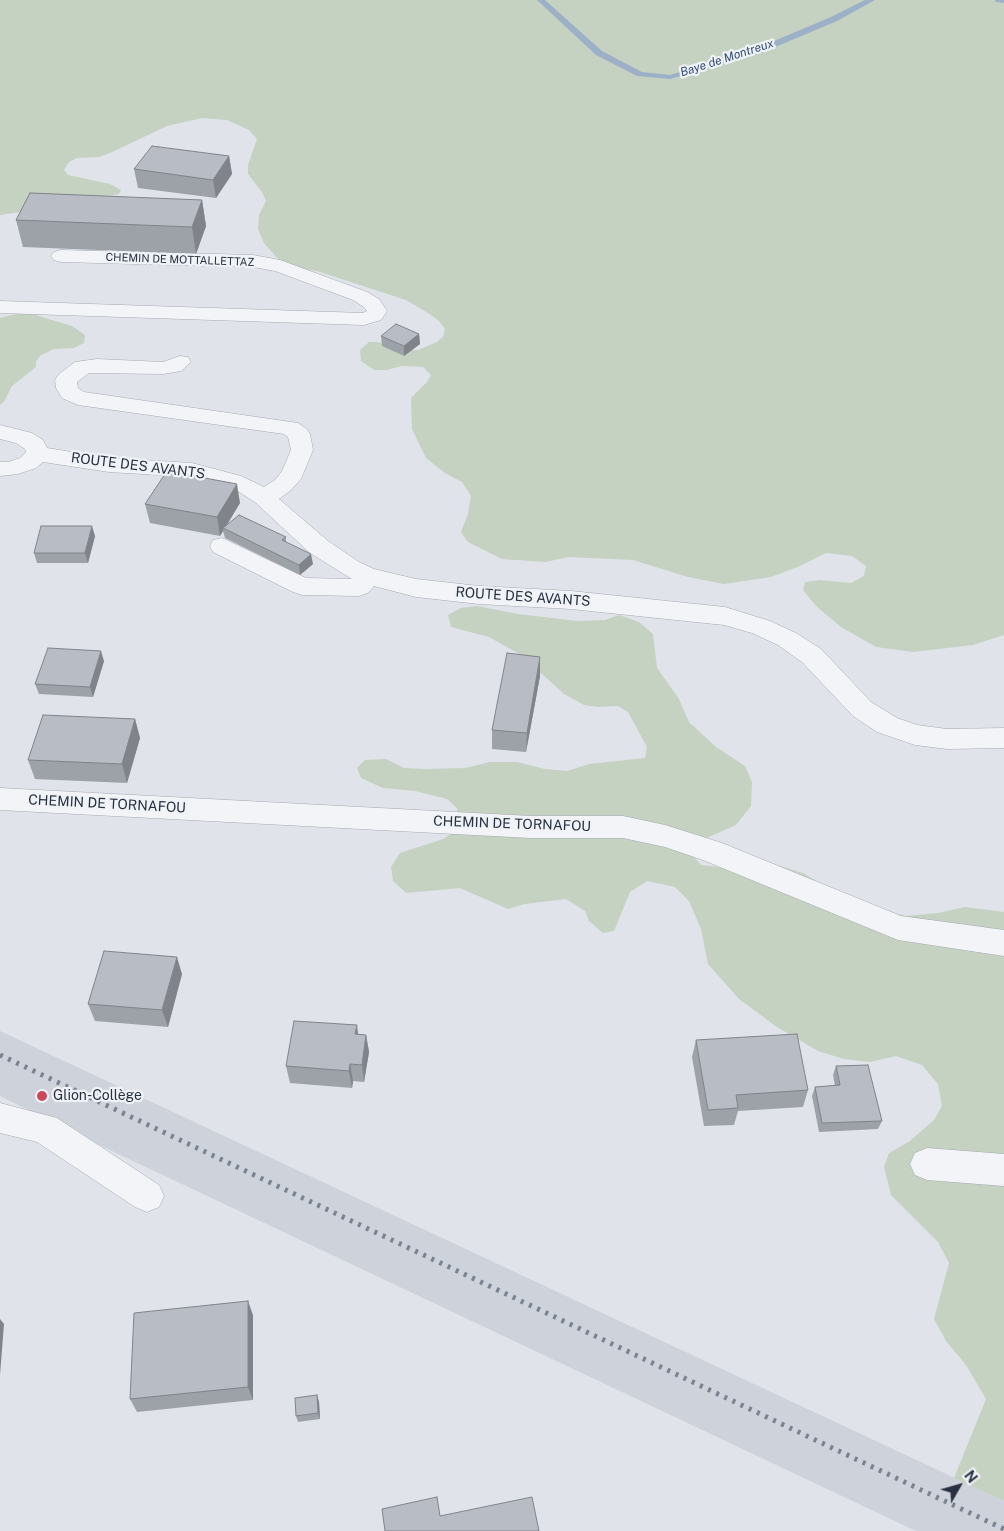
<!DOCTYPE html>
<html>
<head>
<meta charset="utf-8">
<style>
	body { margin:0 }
	#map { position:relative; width:1004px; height:1531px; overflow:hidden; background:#e0e3e9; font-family:"Public Sans",sans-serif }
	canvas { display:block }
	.north { position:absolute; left:934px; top:1461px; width:50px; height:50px; -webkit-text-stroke:4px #eff2f6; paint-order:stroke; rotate:52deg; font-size:14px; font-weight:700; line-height:20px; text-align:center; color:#293140 }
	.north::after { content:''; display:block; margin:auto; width:18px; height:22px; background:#293140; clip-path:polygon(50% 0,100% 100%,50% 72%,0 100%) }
</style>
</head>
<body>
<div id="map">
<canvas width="1004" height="1531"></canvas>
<div class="north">N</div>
</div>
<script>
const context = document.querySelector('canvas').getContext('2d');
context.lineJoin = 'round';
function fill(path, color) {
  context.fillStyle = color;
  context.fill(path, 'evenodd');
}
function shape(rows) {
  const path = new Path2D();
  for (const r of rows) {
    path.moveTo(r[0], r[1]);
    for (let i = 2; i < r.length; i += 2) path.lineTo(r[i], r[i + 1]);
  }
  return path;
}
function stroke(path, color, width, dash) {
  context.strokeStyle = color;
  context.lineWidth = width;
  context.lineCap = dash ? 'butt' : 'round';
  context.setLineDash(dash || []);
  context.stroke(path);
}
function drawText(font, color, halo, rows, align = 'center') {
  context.font = font + ' "Public Sans",sans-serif';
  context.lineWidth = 4.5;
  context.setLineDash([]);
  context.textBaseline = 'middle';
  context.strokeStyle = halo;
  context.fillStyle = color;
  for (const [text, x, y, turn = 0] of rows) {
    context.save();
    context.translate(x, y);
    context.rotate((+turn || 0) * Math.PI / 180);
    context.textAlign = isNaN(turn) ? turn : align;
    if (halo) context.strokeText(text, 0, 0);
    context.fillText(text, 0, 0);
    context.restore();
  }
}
fill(shape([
	[0,1031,1004,1501,1004,1531,916,1531,93,1142,0,1096]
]), '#ced2da');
fill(shape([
	[0,0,1004,0,1004,635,973,645,913,652,876,647,841,627,816,606,803,590,805,582,820,580,851,583,864,576,866,566,852,556,826,553,800,566,771,577,724,584,688,577,633,560,569,557,545,562,502,559,468,542,461,532,468,514,471,496,462,482,445,473,426,458,412,429,411,398,427,382,431,375,423,367,401,366,387,370,374,370,361,361,360,350,369,342,378,342,402,350,418,350,437,342,443,337,445,329,439,321,428,313,406,300,317,271,295,268,279,260,264,243,258,229,259,215,266,201,262,192,248,174,248,165,257,139,249,130,227,120,202,118,167,126,110,153,99,157,77,158,69,162,64,170,68,175,110,184,121,190,119,194,109,196,65,195,27,211,0,215],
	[16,314,32,314,72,326,85,335,84,343,74,348,54,349,41,355,36,361,36,367,12,386,5,400,0,405,0,318],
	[477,606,518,614,577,621,605,620,619,615,639,622,653,634,657,668,679,699,689,722,716,747,745,766,752,782,751,806,736,825,702,840,694,857,701,865,720,867,777,865,803,873,835,892,879,909,906,916,938,913,965,907,1004,912,1004,1501,954,1478,986,1399,966,1365,946,1341,934,1319,949,1263,938,1242,891,1195,884,1167,889,1153,910,1141,934,1120,942,1106,938,1084,922,1065,896,1056,870,1062,844,1059,818,1051,777,1027,739,999,708,964,701,929,689,901,675,887,647,881,630,892,614,931,603,933,589,921,585,911,566,899,525,904,508,909,460,888,406,893,393,881,391,867,400,853,443,839,457,830,457,808,447,799,415,791,383,788,361,778,357,768,365,760,386,759,404,768,425,769,465,768,490,762,517,762,545,769,567,771,589,764,645,758,647,747,628,712,618,706,598,707,584,705,564,694,521,655,489,637,451,627,448,615,461,608]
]), '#c5d2c1');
fill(shape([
	[537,0,545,0,602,51,642,72,670,75,755,49,831,17,865,0,875,0,837,21,761,53,670,79,637,76,596,55,537,0],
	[995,0,1004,0,1004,3,996,2,995,0]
]), '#9cb1c8');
const minor = shape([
	[61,250,253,255,280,260,367,292,379,299,387,311,381,320,364,325,0,313,0,301,363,313,367,311,364,307,353,300,275,271,253,267,61,262,54,260,51,256,54,252,61,250],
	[180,356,188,357,191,362,181,371,163,374,89,373,77,382,78,388,84,392,298,423,307,429,310,434,313,450,301,479,291,490,279,499,328,541,359,562,374,569,416,579,479,586,571,591,725,607,770,621,796,633,821,649,871,702,897,718,917,725,947,729,1004,728,1004,748,947,749,915,745,877,732,853,716,803,663,778,645,752,633,724,625,571,609,479,604,416,597,374,586,368,593,359,596,302,595,293,592,213,552,210,546,213,540,222,538,306,578,352,579,310,553,256,503,241,493,225,486,192,477,109,472,43,462,36,468,18,474,0,476,0,462,8,462,20,458,26,452,25,449,16,443,0,439,0,425,32,433,43,440,47,448,109,458,192,463,241,476,264,487,275,480,282,471,291,450,288,437,284,434,78,405,62,398,56,388,55,380,58,375,75,362,97,359,163,362,180,356],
	[0,788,531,816,623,816,665,825,722,843,901,916,1004,930,1004,956,898,940,703,860,665,847,623,838,531,838,0,810,0,788],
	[0,1103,57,1118,159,1185,164,1196,159,1207,147,1212,135,1207,37,1142,0,1133,0,1103],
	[927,1148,1004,1154,1004,1186,927,1180,915,1175,910,1164,915,1153,927,1148]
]);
stroke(minor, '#a5aab3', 1);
fill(minor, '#f3f4f7');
stroke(shape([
	[0,1055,1004,1529]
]), '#7a8392', 5, [3, 6]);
fill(shape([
	[229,156,232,174,216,198,138,188,134,169],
	[202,200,206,226,196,254,23,247,16,220],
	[419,334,420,344,404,356,382,346,381,336],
	[240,503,227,525,286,537,286,542,313,564,300,575,225,538,223,531,220,536,150,523,145,504],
	[95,536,88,563,37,563,34,553],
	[540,657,540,676,526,752,492,749,492,730],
	[104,661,93,697,39,694,35,684],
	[135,719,140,738,127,783,35,779,28,760],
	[182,974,168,1027,95,1021,88,1004],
	[358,1035,366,1035,369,1052,364,1082,353,1081,352,1088,290,1083,286,1066],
	[696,1040,808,1090,803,1107,738,1111,734,1125,704,1126,692,1057],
	[836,1066,882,1121,878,1129,819,1132,812,1096,815,1087,835,1086,833,1075],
	[253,1315,253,1400,137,1412,130,1399],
	[317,1395,319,1402,320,1419,298,1422,296,1416]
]), '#9da2a9');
fill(shape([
	[229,156,232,174,216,198,213,180],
	[202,200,206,226,196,254,192,227],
	[419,334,420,344,404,356,404,346],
	[237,484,240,503,224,529,223,528,223,531,220,536,217,517],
	[92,526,95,536,88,563,85,553],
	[311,554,313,564,300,575,299,565],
	[101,651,104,661,93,697,90,687],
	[540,657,540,676,526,752,527,733],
	[135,719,140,738,127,783,122,764],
	[177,957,182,974,168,1027,162,1010],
	[357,1025,359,1042,355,1034],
	[366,1035,369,1052,364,1082,362,1065],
	[350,1064,353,1081,352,1088,349,1071],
	[248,1301,253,1315,253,1400,248,1387],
	[0,1319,4,1324,0,1375],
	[317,1395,319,1402,320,1419,318,1413]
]), '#80848a');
const building = shape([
	[152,146,229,156,213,180,134,169,152,146],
	[30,193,202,200,192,227,16,220,30,193],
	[396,324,419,334,404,346,381,336,396,324],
	[167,471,237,484,217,517,145,504,167,471],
	[239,515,286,537,282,540,311,554,299,565,223,528,239,515],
	[41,526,92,526,85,553,34,553,41,526],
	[48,648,101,651,90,687,35,684,48,648],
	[507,653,540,657,527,733,492,730,507,653],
	[43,715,135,719,122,764,28,760,43,715],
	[104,951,177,957,162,1010,88,1004,104,951],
	[294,1021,357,1025,355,1034,366,1035,362,1065,350,1064,349,1071,286,1066,294,1021],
	[797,1034,808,1090,736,1095,738,1108,708,1110,696,1040,797,1034],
	[868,1065,882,1121,822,1123,815,1087,840,1085,836,1066,868,1065],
	[248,1301,248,1387,130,1399,134,1313,248,1301],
	[317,1395,318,1413,296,1416,295,1398,317,1395],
	[437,1497,440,1516,532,1497,539,1531,385,1531,382,1509,437,1497]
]);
fill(building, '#b7bcc5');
stroke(building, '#80848a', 1);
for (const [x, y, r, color] of [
	[42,1096,6,"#cb485a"]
]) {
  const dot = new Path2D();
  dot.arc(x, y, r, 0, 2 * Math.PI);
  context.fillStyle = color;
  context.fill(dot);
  stroke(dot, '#eff2f6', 2);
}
drawText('11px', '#293140', '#eff2f6', [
	["CHEMIN DE MOTTALLETTAZ",180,260,2]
]);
drawText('italic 12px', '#344f72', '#eff2f6', [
	["Baye de Montreux",727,58,-18]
]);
drawText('14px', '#293140', '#eff2f6', [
	["ROUTE DES AVANTS",138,466,7],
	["ROUTE DES AVANTS",523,597,4],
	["CHEMIN DE TORNAFOU",107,804,3],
	["CHEMIN DE TORNAFOU",512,824,2]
]);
drawText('14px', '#293140', '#eff2f6', [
	["Glion-Collège",53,1096]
], 'left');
</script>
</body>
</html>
